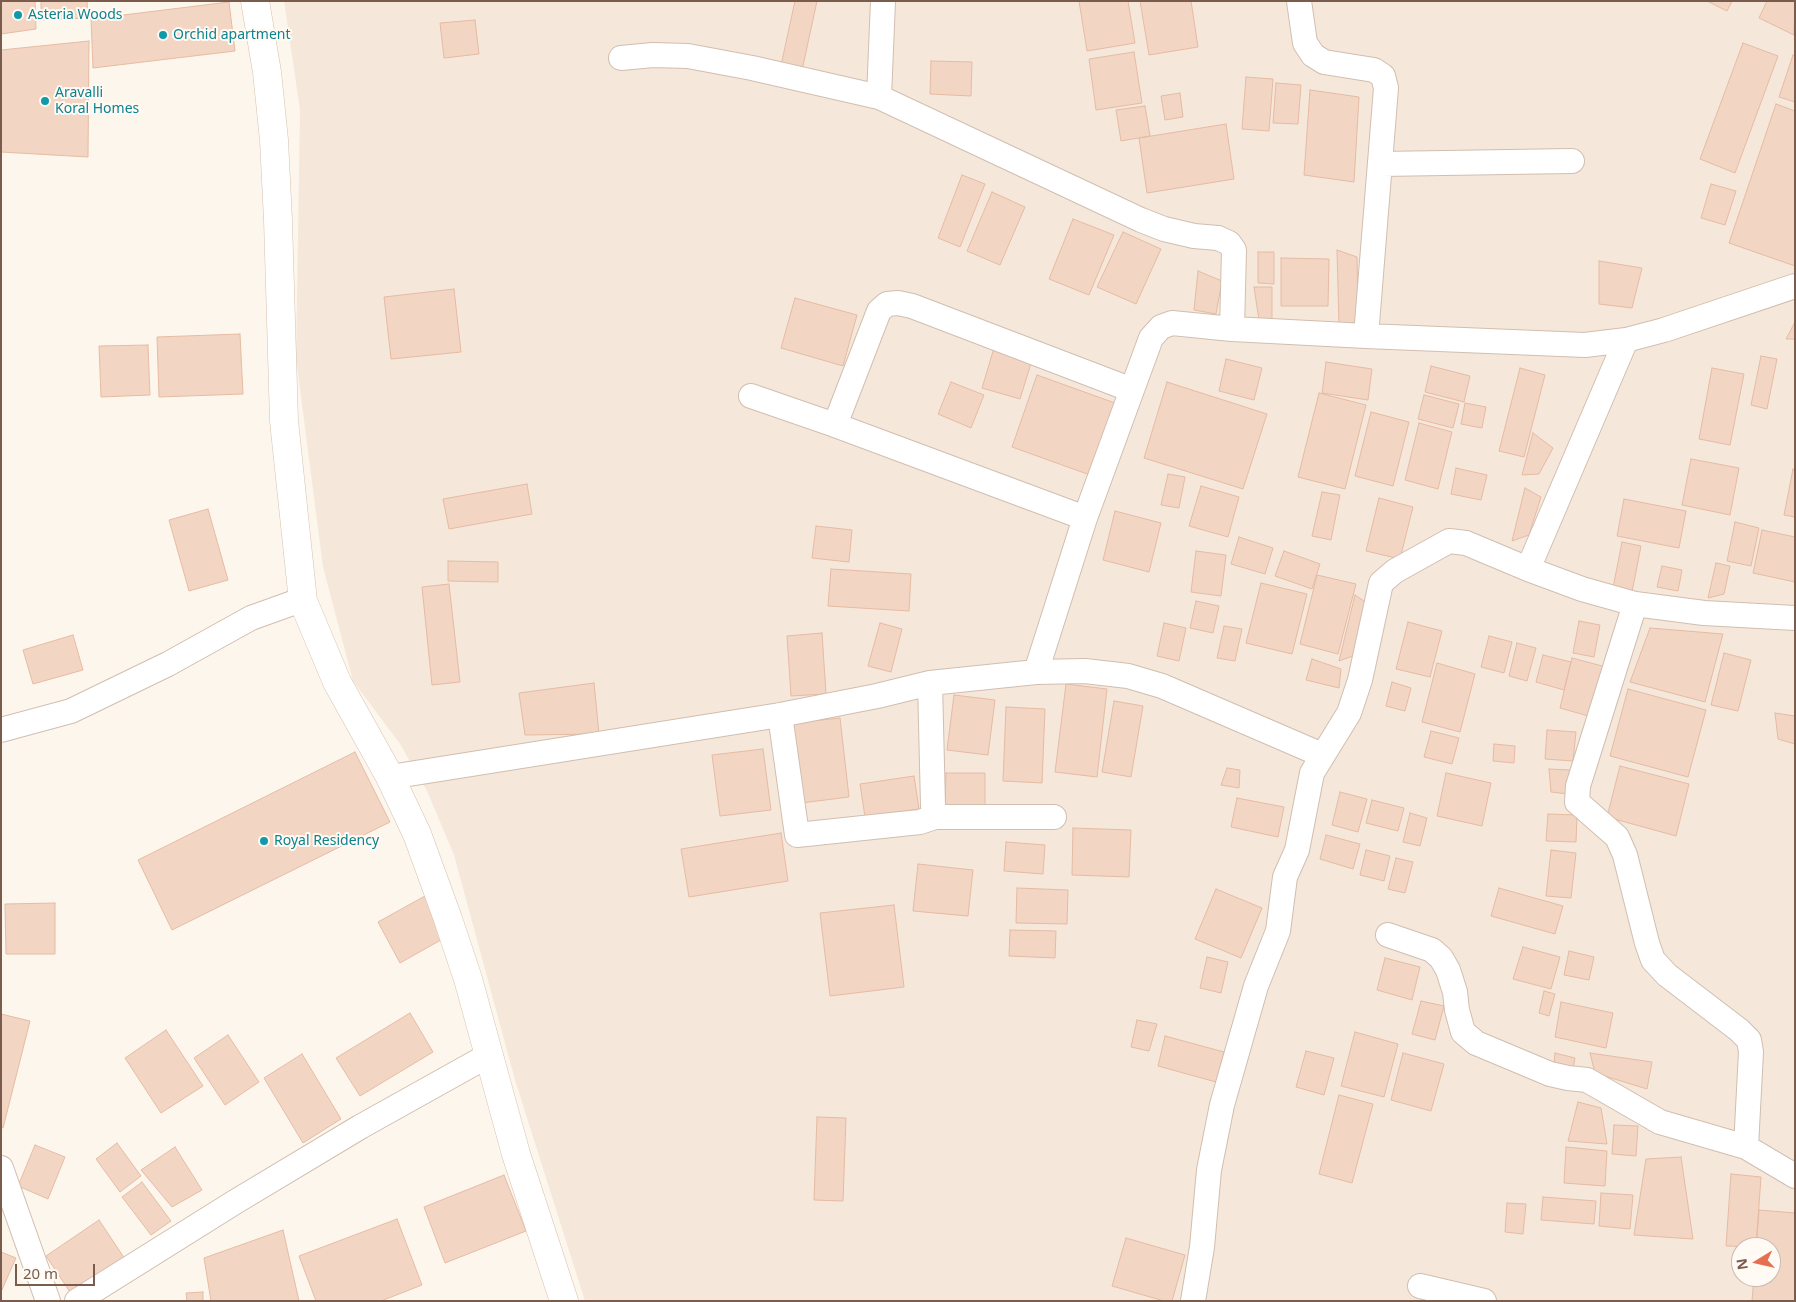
<!DOCTYPE html>
<html>
<head>
<meta charset="utf-8">
<style>
	body { margin:0 }
	#map { position:relative; width:1796px; height:1302px; overflow:hidden; background:#fdf6ec; font-family:"Noto Sans",sans-serif }
	canvas { display:block }
	.frame { position:absolute; inset:0; border:2px solid #7a5c4d; pointer-events:none }
	.north { position:absolute; left:1731px; top:1237px; width:50px; height:50px; box-sizing:border-box; background:#fffaf3; border:1px solid #cabbb1; border-radius:50%; rotate:261deg; font-size:14px; font-weight:700; line-height:20px; text-align:center; color:#7a5c4d }
	.north::after { content:''; display:block; margin:auto; width:18px; height:22px; background:#e76f51; clip-path:polygon(50% 0,100% 100%,50% 72%,0 100%) }
	.scale { position:absolute; left:15px; top:1264px; width:80px; height:22px; box-sizing:border-box; border:2px solid #7a5c4d; border-top:0; padding-left:6px; font-size:15px; line-height:18px; white-space:nowrap; color:#7a5c4d; -webkit-text-stroke:4px #fffaf3; paint-order:stroke }
</style>
</head>
<body>
<div id="map">
<canvas width="1796" height="1302"></canvas>
<div class="frame"></div>
<div class="north">N</div>
<div class="scale">20 m</div>
</div>
<script>
const context = document.querySelector('canvas').getContext('2d');
context.lineJoin = 'round';
function fill(path, color) {
  context.fillStyle = color;
  context.fill(path, 'evenodd');
}
function shape(rows) {
  const path = new Path2D();
  for (const r of rows) {
    path.moveTo(r[0], r[1]);
    for (let i = 2; i < r.length; i += 2) path.lineTo(r[i], r[i + 1]);
  }
  return path;
}
function stroke(path, color, width, dash) {
  context.strokeStyle = color;
  context.lineWidth = width;
  context.lineCap = dash ? 'butt' : 'round';
  context.setLineDash(dash || []);
  context.stroke(path);
}
function drawText(font, color, halo, rows, align = 'center') {
  context.font = font + ' "Noto Sans",sans-serif';
  context.lineWidth = 4;
  context.setLineDash([]);
  context.textBaseline = 'middle';
  context.strokeStyle = halo;
  context.fillStyle = color;
  for (const [text, x, y, turn = 0] of rows) {
    context.save();
    context.translate(x, y);
    context.rotate((+turn || 0) * Math.PI / 180);
    context.textAlign = isNaN(turn) ? turn : align;
    if (halo) context.strokeText(text, 0, 0);
    context.fillText(text, 0, 0);
    context.restore();
  }
}
fill(shape([
	[284,1,1795,1,1795,1301,585,1301,515,1080,454,855,427,791,400,744,353,681,323,567,296,358,300,110],
	[1741,1247,1771,1247,1771,1277,1741,1277]
]), '#f5e8da');
const building = shape([
	[1,1,35,1,36,29,1,34,1,1],
	[41,1,87,1,88,18,41,20,41,1],
	[795,1,817,1,801,75,780,70,795,1],
	[1079,1,1128,1,1135,43,1087,51,1079,1],
	[1140,1,1191,1,1198,47,1149,55,1140,1],
	[1707,1,1732,1,1727,11,1707,1],
	[1767,1,1795,1,1794,35,1759,18,1767,1],
	[229,2,235,51,93,68,91,19,229,2],
	[475,20,479,54,444,58,440,23,475,20],
	[89,41,88,157,1,152,1,50,89,41],
	[1743,43,1778,56,1735,173,1700,159,1743,43],
	[1134,52,1142,103,1096,110,1089,59,1134,52],
	[1793,55,1795,55,1795,102,1779,97,1793,55],
	[931,61,972,62,971,96,930,94,931,61],
	[1246,77,1273,79,1269,131,1242,129,1246,77],
	[1276,83,1301,85,1298,124,1273,123,1276,83],
	[1310,90,1359,97,1354,182,1304,175,1310,90],
	[1180,93,1183,117,1165,120,1161,96,1180,93],
	[1776,104,1795,111,1795,266,1729,243,1776,104],
	[1145,106,1150,136,1121,141,1116,110,1145,106],
	[1226,124,1234,179,1147,193,1139,138,1226,124],
	[962,175,985,184,960,247,938,238,962,175],
	[1711,184,1736,191,1725,225,1701,218,1711,184],
	[992,192,1025,207,1000,265,967,251,992,192],
	[1073,219,1114,235,1089,295,1049,279,1073,219],
	[1123,232,1161,249,1136,304,1097,287,1123,232],
	[1337,250,1357,257,1358,322,1339,325,1337,250],
	[1258,252,1274,252,1274,284,1258,283,1258,252],
	[1281,258,1329,259,1328,306,1281,306,1281,258],
	[1599,261,1642,268,1632,308,1599,304,1599,261],
	[1198,271,1222,281,1216,314,1194,310,1198,271],
	[1254,287,1272,287,1272,323,1260,327,1254,287],
	[454,289,461,352,391,359,384,297,454,289],
	[795,298,857,315,843,366,781,348,795,298],
	[1795,322,1795,339,1786,339,1795,322],
	[240,334,243,394,159,397,157,337,240,334],
	[148,345,150,395,101,397,99,346,148,345],
	[994,348,1032,360,1020,399,982,388,994,348],
	[1761,356,1777,359,1767,409,1751,405,1761,356],
	[1226,359,1262,368,1254,400,1219,391,1226,359],
	[1326,362,1372,369,1368,400,1322,393,1326,362],
	[1431,366,1470,376,1464,402,1425,392,1431,366],
	[1520,368,1545,375,1524,457,1499,451,1520,368],
	[1712,368,1744,374,1730,445,1699,439,1712,368],
	[1037,375,1115,403,1090,475,1012,447,1037,375],
	[951,382,984,395,971,428,938,414,951,382],
	[1167,382,1267,414,1243,489,1144,458,1167,382],
	[1319,393,1366,405,1345,489,1298,477,1319,393],
	[1424,395,1459,404,1453,428,1418,419,1424,395],
	[1465,403,1486,407,1482,428,1461,424,1465,403],
	[1371,412,1409,422,1393,486,1355,476,1371,412],
	[1419,423,1452,432,1438,489,1405,480,1419,423],
	[1533,433,1553,448,1539,474,1522,475,1533,433],
	[1691,459,1739,468,1730,515,1682,505,1691,459],
	[1456,468,1487,475,1481,500,1451,494,1456,468],
	[1793,469,1795,470,1795,517,1784,515,1793,469],
	[1168,474,1185,477,1179,508,1161,505,1168,474],
	[527,484,532,514,449,529,443,499,527,484],
	[1201,486,1239,497,1228,537,1189,526,1201,486],
	[1525,488,1541,497,1529,535,1512,541,1525,488],
	[1322,492,1340,495,1331,540,1312,536,1322,492],
	[1379,498,1413,507,1400,559,1366,551,1379,498],
	[1624,499,1686,511,1679,548,1617,536,1624,499],
	[208,509,228,580,189,591,169,520,208,509],
	[1115,511,1161,523,1149,572,1103,560,1115,511],
	[1735,522,1759,528,1751,566,1727,561,1735,522],
	[816,526,852,530,849,562,812,558,816,526],
	[1762,530,1795,537,1795,582,1753,573,1762,530],
	[1239,537,1273,548,1265,574,1231,564,1239,537],
	[1622,542,1641,546,1632,592,1613,588,1622,542],
	[1196,551,1226,555,1221,596,1191,592,1196,551],
	[1284,551,1320,564,1312,589,1275,576,1284,551],
	[448,561,498,562,498,582,448,581,448,561],
	[1716,563,1730,566,1724,594,1708,598,1716,563],
	[1662,566,1682,570,1678,591,1657,587,1662,566],
	[831,569,911,574,909,611,828,606,831,569],
	[1317,575,1356,584,1338,654,1300,644,1317,575],
	[1261,583,1307,594,1292,654,1246,643,1261,583],
	[449,584,460,682,432,685,422,587,449,584],
	[1355,595,1367,603,1356,655,1339,661,1355,595],
	[1196,601,1219,606,1213,633,1190,628,1196,601],
	[1579,621,1600,625,1594,657,1573,653,1579,621],
	[1408,622,1442,631,1430,677,1396,669,1408,622],
	[880,623,902,629,891,672,868,666,880,623],
	[1164,623,1186,628,1179,661,1157,656,1164,623],
	[1224,626,1242,629,1235,661,1217,658,1224,626],
	[1650,628,1723,634,1705,702,1630,682,1650,628],
	[822,633,826,694,791,696,787,636,822,633],
	[73,635,83,670,33,684,23,650,73,635],
	[1489,636,1512,642,1504,673,1481,667,1489,636],
	[1517,643,1536,648,1527,681,1509,676,1517,643],
	[1724,653,1751,660,1738,711,1711,705,1724,653],
	[1543,655,1571,662,1564,690,1536,682,1543,655],
	[1572,658,1606,667,1592,717,1560,708,1572,658],
	[1312,659,1341,669,1339,688,1306,680,1312,659],
	[1437,663,1475,674,1460,732,1422,722,1437,663],
	[1392,682,1411,688,1405,711,1386,706,1392,682],
	[594,683,599,734,525,735,519,693,594,683],
	[1066,684,1107,689,1097,777,1055,772,1066,684],
	[1628,689,1706,710,1688,777,1610,756,1628,689],
	[954,695,995,700,988,755,947,750,954,695],
	[1114,701,1143,706,1131,777,1102,772,1114,701],
	[1006,707,1045,709,1042,783,1003,781,1006,707],
	[1775,713,1795,716,1795,744,1778,739,1775,713],
	[840,718,849,797,801,803,793,723,840,718],
	[1547,730,1576,732,1573,761,1545,759,1547,730],
	[1431,731,1459,738,1452,764,1424,757,1431,731],
	[1494,744,1515,746,1514,763,1493,761,1494,744],
	[763,749,771,810,720,816,712,755,763,749],
	[355,752,390,822,172,930,138,860,355,752],
	[1620,766,1689,784,1676,836,1607,817,1620,766],
	[1227,768,1240,770,1239,788,1221,785,1227,768],
	[1549,769,1571,770,1568,794,1551,792,1549,769],
	[946,773,985,773,985,805,945,805,946,773],
	[1446,773,1491,783,1482,826,1437,816,1446,773],
	[914,776,919,809,865,817,860,784,914,776],
	[1340,792,1367,799,1358,832,1332,825,1340,792],
	[1237,798,1284,807,1278,837,1231,827,1237,798],
	[1372,800,1404,808,1398,831,1366,823,1372,800],
	[1410,813,1427,818,1420,846,1403,842,1410,813],
	[1548,814,1577,815,1576,842,1546,841,1548,814],
	[1073,828,1131,830,1129,877,1072,875,1073,828],
	[781,833,788,881,689,897,681,849,781,833],
	[1326,835,1360,844,1353,869,1320,859,1326,835],
	[1006,842,1045,845,1043,874,1004,871,1006,842],
	[1366,850,1390,856,1384,881,1360,875,1366,850],
	[1551,850,1576,853,1571,898,1546,896,1551,850],
	[1396,858,1413,862,1405,893,1388,889,1396,858],
	[918,864,973,870,968,916,913,911,918,864],
	[1017,888,1068,890,1067,924,1016,923,1017,888],
	[1499,888,1563,906,1555,934,1491,916,1499,888],
	[1216,889,1262,908,1241,958,1195,939,1216,889],
	[425,896,448,936,400,963,378,922,425,896],
	[55,903,55,954,6,954,5,904,55,903],
	[894,905,904,987,830,996,820,913,894,905],
	[1010,930,1056,931,1055,958,1009,956,1010,930],
	[1523,947,1560,957,1551,989,1513,979,1523,947],
	[1569,951,1594,957,1589,980,1564,975,1569,951],
	[1207,957,1228,962,1221,993,1200,988,1207,957],
	[1385,958,1420,967,1412,1000,1377,990,1385,958],
	[1544,991,1555,994,1549,1016,1539,1013,1544,991],
	[1421,1001,1444,1006,1435,1040,1412,1034,1421,1001],
	[1561,1002,1613,1013,1606,1048,1555,1037,1561,1002],
	[410,1013,433,1052,360,1096,336,1058,410,1013],
	[1,1014,30,1021,3,1128,1,1127,1,1014],
	[1137,1020,1157,1024,1149,1051,1131,1047,1137,1020],
	[166,1030,203,1086,161,1113,125,1058,166,1030],
	[1355,1032,1398,1044,1384,1097,1341,1086,1355,1032],
	[228,1035,259,1082,225,1105,194,1058,228,1035],
	[1165,1036,1224,1052,1216,1082,1158,1066,1165,1036],
	[1306,1051,1334,1058,1324,1095,1296,1087,1306,1051],
	[1403,1053,1444,1064,1431,1111,1391,1100,1403,1053],
	[1555,1053,1575,1058,1573,1069,1554,1065,1555,1053],
	[1590,1053,1652,1062,1647,1089,1595,1073,1590,1053],
	[302,1054,341,1119,303,1143,264,1078,302,1054],
	[1339,1095,1373,1104,1352,1183,1319,1174,1339,1095],
	[1578,1102,1601,1108,1607,1144,1568,1141,1578,1102],
	[817,1117,846,1118,843,1201,814,1200,817,1117],
	[1614,1125,1638,1126,1636,1156,1612,1154,1614,1125],
	[117,1143,141,1176,120,1192,96,1159,117,1143],
	[35,1145,65,1157,48,1199,18,1186,35,1145],
	[175,1147,202,1190,172,1207,141,1170,175,1147],
	[1566,1147,1607,1151,1605,1186,1564,1183,1566,1147],
	[1681,1157,1693,1239,1634,1235,1646,1159,1681,1157],
	[1731,1174,1761,1177,1756,1247,1726,1246,1731,1174],
	[504,1175,526,1231,445,1263,424,1207,504,1175],
	[142,1182,171,1221,151,1235,122,1197,142,1182],
	[1601,1193,1633,1195,1630,1229,1599,1226,1601,1193],
	[1543,1197,1596,1201,1594,1224,1541,1220,1543,1197],
	[1507,1203,1526,1204,1523,1234,1505,1232,1507,1203],
	[1759,1210,1795,1213,1795,1301,1752,1301,1754,1277,1771,1277,1771,1247,1756,1247,1759,1210],
	[397,1219,422,1285,381,1301,316,1301,299,1256,397,1219],
	[99,1220,127,1262,74,1298,46,1256,99,1220],
	[283,1230,299,1301,211,1301,204,1258,283,1230],
	[1126,1238,1185,1255,1172,1301,1164,1301,1112,1286,1126,1238],
	[1,1252,16,1258,1,1292,1,1252],
	[203,1292,203,1301,187,1301,186,1293,203,1292]
]);
fill(building, '#f3d5c3');
stroke(building, '#e6bba3', 1);
const street = shape([
	[1299,1,1305,43,1313,55,1324,62,1374,70,1383,76,1386,88,1366,336],
	[621,58,653,55,688,56,752,68,879,97,1141,220,1164,229,1194,236,1218,238,1229,243,1234,250,1232,329],
	[879,97,883,1],
	[1381,164,1572,161],
	[751,396,835,425,1085,518],
	[835,425,879,311,887,304,898,303,912,306,1132,390],
	[1528,569,1626,340],
	[1635,604,1578,786,1577,802,1617,837,1625,855,1647,943,1653,960,1667,975,1739,1030,1749,1040,1751,1052,1746,1147],
	[1036,672,1085,671,1128,676,1162,686,1322,755],
	[930,683,933,806],
	[780,715,797,835,920,822,935,817,1054,817],
	[1,730,71,711,168,664,251,618,301,600,303,601],
	[390,777,780,715,877,696,930,683,1036,672,1085,518,1151,338,1161,327,1172,323,1232,329,1366,336,1585,345,1626,340,1664,330,1795,286],
	[1388,935,1432,950,1441,958,1448,970,1455,992,1457,1010,1463,1032,1476,1043,1550,1074,1568,1078,1587,1080,1660,1122,1746,1147,1795,1176],
	[1,1168,48,1301],
	[1420,1286,1484,1301],
	[77,1301,235,1202,360,1127,489,1055],
	[1193,1301,1202,1247,1209,1170,1222,1105,1256,986,1278,931,1285,877,1297,850,1312,773,1349,713,1360,680,1381,583,1395,571,1449,541,1466,543,1528,569,1582,589,1635,604,1704,613,1795,618]
]);
const secondary = shape([
	[255,1,267,72,274,140,278,220,284,421,303,601,337,682,390,777,417,834,448,919,468,979,516,1154,564,1301]
]);
stroke(street, '#d1beb0', 26);
stroke(secondary, '#d6c0b0', 29);
stroke(street, '#fff', 24);
stroke(secondary, '#fff', 28);
for (const [x, y, r, color] of [
	[18,15,5,"#0f9aa8"],
	[163,35,5,"#0f9aa8"],
	[45,101,5,"#0f9aa8"],
	[264,841,5,"#0f9aa8"]
]) {
  const dot = new Path2D();
  dot.arc(x, y, r, 0, 2 * Math.PI);
  context.fillStyle = color;
  context.fill(dot);
  stroke(dot, '#fffaf3', 2);
}
drawText('14px', '#0d838f', '#fffaf3', [
	["Asteria Woods",28,15],
	["Orchid apartment",173,35],
	["Aravalli",55,93],
	["Koral Homes",55,109],
	["Royal Residency",274,841]
], 'left');
</script>
</body>
</html>
